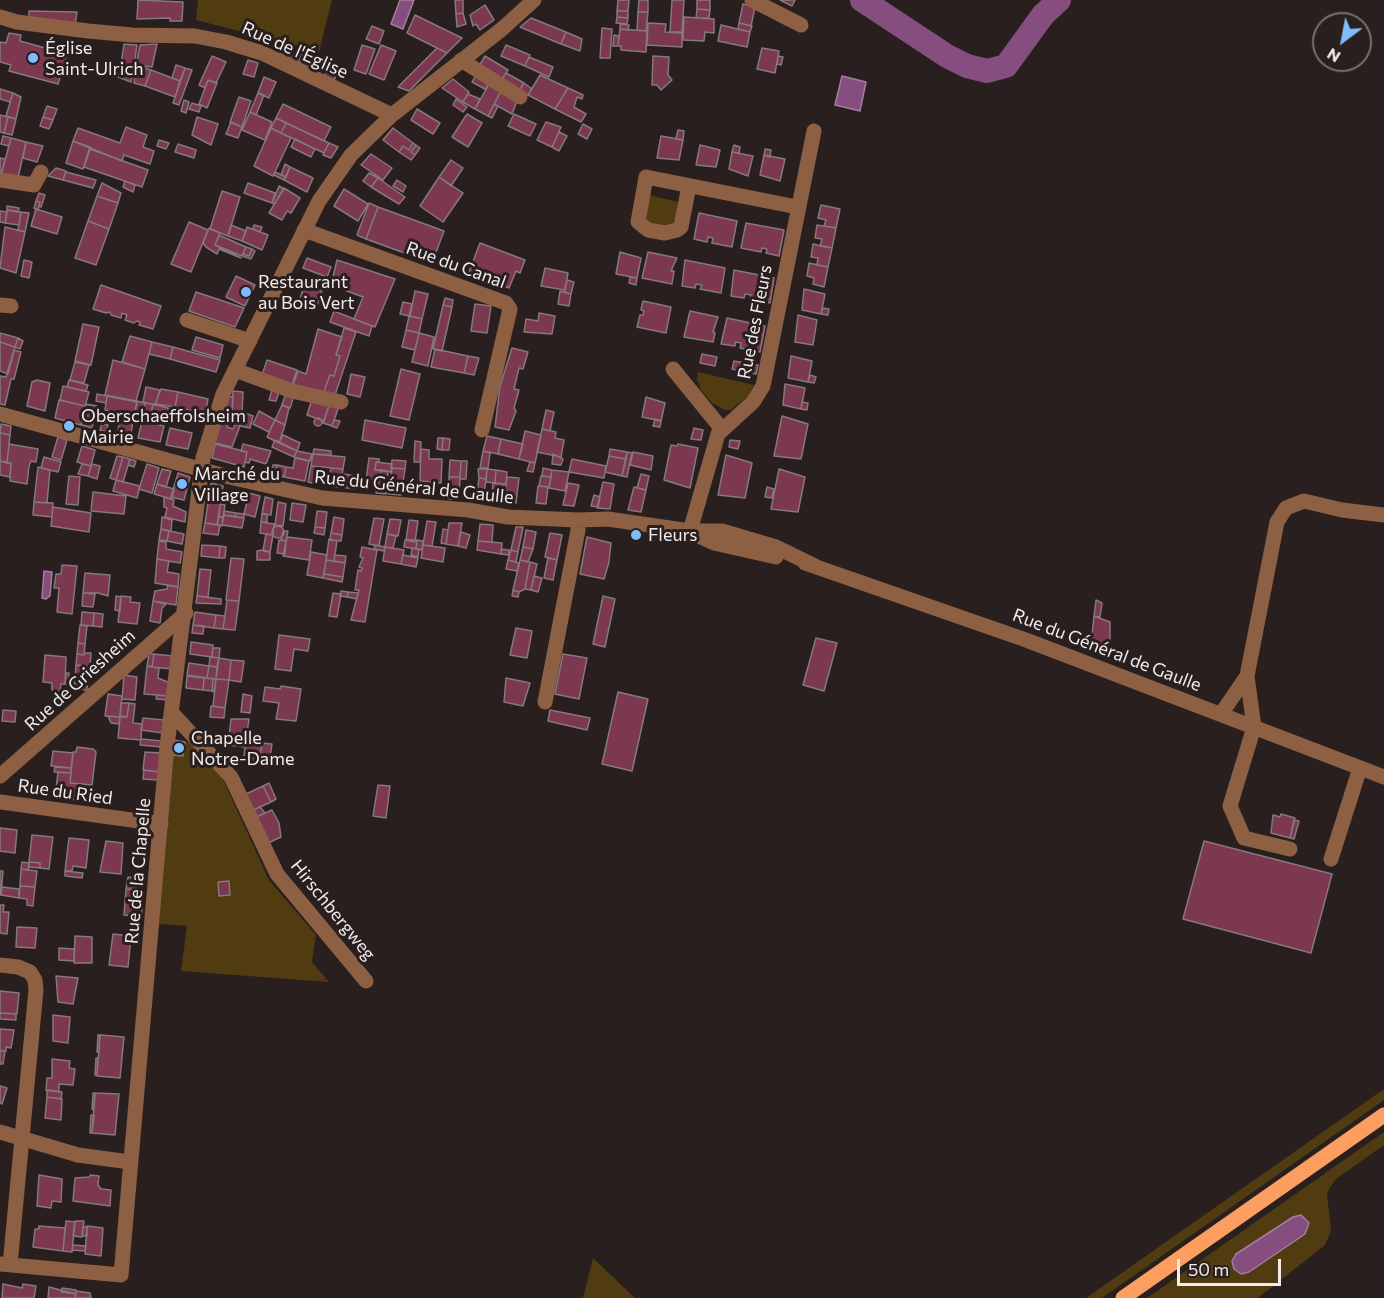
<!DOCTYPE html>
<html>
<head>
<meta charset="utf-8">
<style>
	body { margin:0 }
	#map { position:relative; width:1384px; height:1298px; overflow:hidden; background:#281f1e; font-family:Commissioner,sans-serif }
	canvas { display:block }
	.north { position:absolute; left:1312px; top:12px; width:60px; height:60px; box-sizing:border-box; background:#281f1e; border:2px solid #797170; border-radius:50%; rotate:212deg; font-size:16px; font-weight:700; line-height:24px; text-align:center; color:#f2ebea }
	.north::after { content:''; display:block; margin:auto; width:21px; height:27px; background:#7fbdfa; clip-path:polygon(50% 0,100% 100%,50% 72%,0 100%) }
	.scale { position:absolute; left:1177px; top:1259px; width:104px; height:27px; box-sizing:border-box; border:3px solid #f2ebea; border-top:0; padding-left:8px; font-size:18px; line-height:21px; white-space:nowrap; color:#f2ebea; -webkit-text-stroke:4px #281f1e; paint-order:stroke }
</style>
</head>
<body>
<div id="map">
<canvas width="1384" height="1298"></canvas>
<div class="north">N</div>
<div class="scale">50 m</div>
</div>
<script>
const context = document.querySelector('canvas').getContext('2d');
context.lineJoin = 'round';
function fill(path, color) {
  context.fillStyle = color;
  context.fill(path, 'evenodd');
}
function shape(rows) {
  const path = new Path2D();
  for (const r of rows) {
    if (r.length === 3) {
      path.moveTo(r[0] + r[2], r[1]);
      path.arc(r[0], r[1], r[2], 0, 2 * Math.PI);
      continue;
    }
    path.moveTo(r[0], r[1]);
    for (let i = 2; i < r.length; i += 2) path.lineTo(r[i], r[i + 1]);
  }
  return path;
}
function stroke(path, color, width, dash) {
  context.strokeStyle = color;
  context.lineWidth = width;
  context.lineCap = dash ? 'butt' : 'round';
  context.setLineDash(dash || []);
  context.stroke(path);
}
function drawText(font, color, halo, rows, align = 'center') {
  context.font = font + ' Commissioner,sans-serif';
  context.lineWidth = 6;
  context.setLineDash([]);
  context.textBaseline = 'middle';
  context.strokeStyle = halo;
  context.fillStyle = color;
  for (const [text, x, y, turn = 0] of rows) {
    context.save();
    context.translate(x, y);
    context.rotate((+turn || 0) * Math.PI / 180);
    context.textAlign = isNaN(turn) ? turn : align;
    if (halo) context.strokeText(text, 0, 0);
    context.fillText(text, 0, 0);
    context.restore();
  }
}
fill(shape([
	[198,0,332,0,319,52,196,20],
	[649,195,679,202,675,225,672,227,646,223],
	[698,372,754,385,748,396,731,410,725,410,712,403,701,390,697,380],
	[185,742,190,742,221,775,269,880,316,935,312,962,329,982,181,971,187,926,159,924,173,755,183,756],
	[1384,1089,1384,1100,1102,1298,1086,1298],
	[1384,1132,1384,1145,1336,1179,1330,1187,1327,1194,1331,1231,1325,1245,1258,1298,1147,1298],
	[593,1258,635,1298,583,1298]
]), '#513b10');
const water = shape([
	[400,0,414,0,403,29,391,24,400,0],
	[842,76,866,82,860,111,835,105,842,76],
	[44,571,52,572,50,596,46,599,42,598,44,571],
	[1301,1215,1309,1223,1305,1234,1249,1272,1241,1274,1234,1269,1232,1261,1236,1254,1293,1217,1301,1215]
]);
fill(water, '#854e7e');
stroke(water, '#a67d9e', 1.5);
stroke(shape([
	[862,0,947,56,967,66,987,71,1006,66,1043,15,1059,0]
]), '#854e7e', 24);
const building = shape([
	[138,0,183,2,182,21,170,21,170,18,137,19,138,0],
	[455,0,463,0,463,13,456,14,455,0],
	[618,0,629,0,628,11,617,11,618,0],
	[639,0,648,0,648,12,638,12,639,0],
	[684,0,682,32,670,32,672,0,684,0],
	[697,0,710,0,710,10,697,9,697,0],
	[780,0,795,0,792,6,780,0],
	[743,4,755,7,751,26,739,23,743,4],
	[485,5,494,20,480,30,476,24,473,26,470,15,485,5],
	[697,9,710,10,709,18,696,18,697,9],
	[29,11,77,12,75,25,29,20,29,11],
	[617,11,628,11,628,18,617,17,617,11],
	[638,12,648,12,646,31,637,30,638,12],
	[463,13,466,24,457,27,456,14,463,13],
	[415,15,462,38,447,53,407,33,415,15],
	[617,17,628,18,627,24,616,23,617,17],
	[684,17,714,19,714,33,705,32,704,41,683,40,684,17],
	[531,18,566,32,561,44,520,27,531,18],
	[648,23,666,24,665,32,682,33,682,47,647,45,648,23],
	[739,23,752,26,750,32,738,29,739,23],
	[620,24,629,25,628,30,620,29,620,24],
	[721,25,750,32,747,47,718,41,721,25],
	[372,26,384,31,379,44,366,39,372,26],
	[602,28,612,29,610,58,600,58,602,28],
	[620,29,647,31,646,52,621,50,621,46,618,46,620,29],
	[566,32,582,39,580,51,561,44,566,32],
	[9,33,21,35,20,41,67,54,58,84,9,71,11,65,0,62,0,42,6,43,9,33],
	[614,35,619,36,618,46,613,46,614,35],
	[124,44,137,45,134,66,121,64,124,44],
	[157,44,152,67,136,65,140,45,157,44],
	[362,45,375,49,366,74,354,70,362,45],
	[381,45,396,51,384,80,369,74,381,45],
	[506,45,530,55,525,66,501,56,506,45],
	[280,47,287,49,285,56,278,53,280,47],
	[437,48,447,53,409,91,398,87,437,48],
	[762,48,779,51,775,73,757,69,762,48],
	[287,49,302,54,298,64,285,56,287,49],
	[303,54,322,61,318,71,300,64,303,54],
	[212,56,226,62,216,83,208,80,205,88,199,85,212,56],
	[485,56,508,70,501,81,478,68,485,56],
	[653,56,669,57,668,75,672,80,661,90,657,85,652,85,653,56],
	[778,56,783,57,781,65,777,64,778,56],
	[529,57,553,67,549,77,525,66,529,57],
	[248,60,258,63,254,77,243,74,248,60],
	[322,60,339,66,334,81,324,78,326,72,319,69,322,60],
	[121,64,134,66,131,82,118,77,121,64],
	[136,65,151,70,145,86,134,83,136,65],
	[176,65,185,68,180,81,172,78,176,65],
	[185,68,192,70,179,105,173,103,185,68],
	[151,70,180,81,175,97,145,86,151,70],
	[506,73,524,83,519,91,501,81,506,73],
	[476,75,489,84,485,89,472,82,476,75],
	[540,75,568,88,555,109,528,95,540,75],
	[264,77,276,82,269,98,258,93,264,77],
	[453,79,469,92,463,102,442,88,453,79],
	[208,80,217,83,207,108,199,104,208,80],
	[524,83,532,89,528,95,519,91,524,83],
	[489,84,501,91,488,116,475,109,489,84],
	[568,88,583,95,582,99,577,97,574,107,586,114,581,122,555,109,568,88],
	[0,89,13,93,10,102,0,99,0,89],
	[501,91,517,101,512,114,494,104,501,91],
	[13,93,21,97,16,119,6,116,13,93],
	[258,93,264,95,256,115,250,112,258,93],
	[468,94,480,99,475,109,463,102,468,94],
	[239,97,251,101,242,127,230,122,239,97],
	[456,99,467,107,463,112,453,105,456,99],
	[184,100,189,102,186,113,181,111,184,100],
	[192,103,201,106,199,112,189,109,192,103],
	[283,104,331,127,324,141,276,118,283,104],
	[494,104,498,106,492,118,488,116,494,104],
	[47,106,57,109,53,120,43,117,47,106],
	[417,109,440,123,433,134,411,120,417,109],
	[250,112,272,122,265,140,242,130,250,112],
	[467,114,482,123,468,147,452,137,467,114],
	[514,114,536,124,530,136,508,126,514,114],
	[0,115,8,117,4,133,0,132,0,115],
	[8,117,16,119,12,135,4,133,8,117],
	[43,117,53,120,49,129,40,126,43,117],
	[197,117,218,124,211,145,192,135,197,117],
	[276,118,286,123,281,133,271,128,276,118],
	[231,122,242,127,238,138,226,134,231,122],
	[546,122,561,127,552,147,537,140,546,122],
	[286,123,329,143,324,153,281,133,286,123],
	[583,124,592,129,587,139,578,134,583,124],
	[126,127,147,135,143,147,154,151,150,164,124,155,122,161,73,141,78,128,120,143,126,127],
	[271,128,291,138,273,176,254,166,271,128],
	[393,128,413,143,409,150,403,146,399,152,383,140,393,128],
	[678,130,684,131,683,140,676,139,678,130],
	[559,132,567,136,559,151,552,147,559,132],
	[3,136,11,138,9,146,1,144,3,136],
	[661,136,683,140,679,160,657,158,661,136],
	[11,138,26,142,18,178,1,175,11,138],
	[295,139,315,149,311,157,291,147,295,139],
	[159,140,169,143,166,149,157,146,159,140],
	[73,141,90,147,83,169,66,163,73,141],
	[26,142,43,146,37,162,23,158,26,142],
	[329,143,338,147,331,158,323,155,329,143],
	[413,143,416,145,411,152,415,155,411,160,399,152,403,146,409,150,413,143],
	[178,144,196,150,194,158,175,152,178,144],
	[416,145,420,148,415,155,411,152,416,145],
	[700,145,720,150,716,167,696,165,700,145],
	[734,145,740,147,739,153,732,152,734,145],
	[90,149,148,170,142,187,84,167,90,149],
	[765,149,771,150,770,157,764,155,765,149],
	[732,152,753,156,748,176,729,169,732,152],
	[371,154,392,168,383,180,361,165,371,154],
	[764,155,785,159,780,181,760,175,764,155],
	[0,158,5,159,1,175,0,175,0,158],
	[451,160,463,168,451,186,439,177,451,160],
	[285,164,290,167,286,177,281,175,285,164],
	[290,167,313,178,307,192,284,180,290,167],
	[56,168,66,171,63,180,48,176,56,168],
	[66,172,96,180,93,188,63,180,66,172],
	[275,172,286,177,284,180,274,175,275,172],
	[369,173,378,178,371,187,363,181,369,173],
	[439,177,463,193,443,222,420,206,439,177],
	[378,178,405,197,399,204,371,187,378,178],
	[397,180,406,186,403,192,393,186,397,180],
	[125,181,135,185,133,192,123,187,125,181],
	[102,183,121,193,118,203,97,196,102,183],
	[248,183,275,193,272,203,244,193,248,183],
	[279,186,284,189,274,204,272,203,279,186],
	[284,188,300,198,291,213,287,211,282,220,269,213,284,188],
	[344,189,368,204,358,221,334,206,344,189],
	[222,191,240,197,228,236,210,229,222,191],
	[39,193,45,195,41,207,39,206,40,202,36,201,39,193],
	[97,196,118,203,109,229,88,221,97,196],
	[36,201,40,202,38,210,34,208,36,201],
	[369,203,378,207,366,239,357,235,369,203],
	[821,205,840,209,836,228,824,226,826,220,818,218,821,205],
	[7,206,19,208,18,212,7,210,7,206],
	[378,207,444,231,432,263,366,239,378,207],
	[36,209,62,217,57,234,31,226,36,209],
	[7,210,21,212,19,225,5,223,7,210],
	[0,211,7,212,5,223,0,222,0,211],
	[21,212,29,213,25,232,18,230,21,212],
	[699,213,737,221,732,247,712,243,713,238,708,237,707,242,694,239,699,213],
	[88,221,109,229,96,265,75,258,88,221],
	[189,222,208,230,191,272,171,264,189,222],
	[746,223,784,230,779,256,766,253,767,249,762,248,761,252,741,248,746,223],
	[231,225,246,231,242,241,228,236,231,225],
	[254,225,262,227,260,232,253,229,254,225],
	[817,225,836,228,832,248,820,246,822,239,815,238,817,225],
	[5,227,25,232,16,273,0,268,5,227],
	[247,227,268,235,262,250,242,241,247,227],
	[209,228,220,233,215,245,241,258,219,249,217,254,206,247,203,243,209,228],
	[219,235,246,247,242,256,215,245,219,235],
	[480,243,525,260,520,273,516,271,509,288,497,283,499,278,484,273,482,277,469,272,480,243],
	[813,244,832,248,828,267,817,265,818,258,811,257,813,244],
	[246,247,252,249,249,256,243,254,246,247],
	[252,249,255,251,251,259,242,256,243,254,249,256,252,249],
	[620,252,641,258,637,278,616,274,620,252],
	[648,252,677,258,671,271,674,271,672,284,642,278,648,252],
	[307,258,331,267,327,277,303,268,307,258],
	[24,260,32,262,29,278,21,276,24,260],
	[337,260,395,279,375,327,354,319,363,297,331,285,337,260],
	[685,260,725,268,721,293,700,289,702,285,696,284,695,288,682,286,685,260],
	[809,263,828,267,824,287,813,284,814,278,807,276,809,263],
	[545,268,568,273,565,290,541,286,545,268],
	[734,270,774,278,770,303,750,299,751,295,745,294,744,298,731,296,734,270],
	[236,276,255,285,245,306,226,297,236,276],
	[630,277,637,278,636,285,629,283,630,277],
	[567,280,574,282,571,294,564,292,567,280],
	[306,281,323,287,316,309,298,304,306,281],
	[101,285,161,306,153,329,139,325,140,322,137,321,134,323,125,320,127,315,122,313,121,318,111,315,110,312,106,313,93,309,101,285],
	[804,289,825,294,821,314,802,310,804,289],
	[415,291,428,294,422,319,410,316,415,291],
	[560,291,571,294,569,306,558,304,560,291],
	[196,292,244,308,235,327,189,311,196,292],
	[445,298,453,300,452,307,443,305,445,298],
	[643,301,671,307,666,333,637,327,640,315,643,315,644,311,641,310,643,301],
	[403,302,412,304,409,316,400,314,403,302],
	[475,304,491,306,487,333,471,331,475,304],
	[443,305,452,307,442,351,433,349,443,305],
	[823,308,829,309,828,315,821,314,823,308],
	[334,311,372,326,369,336,330,322,334,311],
	[690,311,718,317,713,332,715,333,713,342,684,337,690,311],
	[539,313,555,316,552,334,524,332,526,319,538,321,539,313],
	[798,315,817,320,813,345,795,342,798,315],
	[409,316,422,319,419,333,406,330,409,316],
	[727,318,765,326,760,352,740,348,741,343,735,342,735,346,721,344,727,318],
	[83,324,99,327,91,365,75,361,83,324],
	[344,328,356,332,335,395,323,394,330,375,334,376,340,356,336,355,344,328],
	[318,329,342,337,336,355,340,356,334,376,330,375,323,394,293,385,298,371,306,374,318,329],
	[406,330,419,333,415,350,402,347,406,330],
	[0,333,18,338,15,347,0,342,0,333],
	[419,333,434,337,428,366,412,362,419,333],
	[130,336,152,342,145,369,122,362,130,336],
	[196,337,223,345,220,358,192,350,196,337],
	[18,338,23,341,20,349,15,347,18,338],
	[0,342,15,347,8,374,0,371,0,342],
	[152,342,173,347,170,359,149,354,152,342],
	[173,347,220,360,216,372,170,359,173,347],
	[512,348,528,352,523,369,519,368,514,389,519,390,514,408,516,411,509,430,495,427,500,386,512,348],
	[435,349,468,356,464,373,431,367,435,349],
	[14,350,21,352,14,379,11,379,5,405,0,404,0,376,6,377,14,350],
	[702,354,717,357,715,366,700,363,702,354],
	[468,356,479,358,474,375,464,373,468,356],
	[791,356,812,361,808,382,788,378,791,356],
	[113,360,145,369,136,401,105,395,113,360],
	[267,360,297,370,292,385,262,375,267,360],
	[734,361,746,363,744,372,732,369,734,361],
	[75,362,89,365,84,383,70,380,75,362],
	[746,363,758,365,756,374,744,372,746,363],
	[401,369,420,374,409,420,390,416,401,369],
	[351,374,365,377,360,397,347,394,351,374],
	[810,375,816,377,814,383,808,382,810,375],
	[37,380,50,383,45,411,27,406,32,382,37,380],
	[69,380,88,385,86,391,67,387,69,380],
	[785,384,805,388,801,409,783,405,785,384],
	[63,386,89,392,85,406,60,400,63,386],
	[146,387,160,390,155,405,143,402,146,387],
	[161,389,178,392,175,407,155,404,161,389],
	[272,390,279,392,276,401,269,400,272,390],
	[233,391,243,392,242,414,232,414,233,391],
	[178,392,208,399,205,414,175,407,178,392],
	[286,393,294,396,290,408,282,405,286,393],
	[97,394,107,396,106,403,96,401,97,394],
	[107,396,137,402,134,416,105,410,107,396],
	[227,396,233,397,232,414,222,412,227,396],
	[646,397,665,403,661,421,642,417,646,397],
	[312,399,329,405,324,421,307,415,312,399],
	[59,400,85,406,81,425,55,418,59,400],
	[137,401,145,403,143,412,135,411,137,401],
	[802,402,808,403,807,410,801,409,802,402],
	[145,403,153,404,151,414,143,412,145,403],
	[330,403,339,406,332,426,323,423,330,403],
	[86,404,97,406,92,428,81,425,86,404],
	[153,404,171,409,169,416,151,413,153,404],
	[282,405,289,408,285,425,275,420,282,405],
	[170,410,185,414,183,419,169,416,170,410],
	[546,410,554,412,550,431,542,429,546,410],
	[259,411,275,420,269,432,253,424,259,411],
	[242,412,253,416,250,428,240,426,242,412],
	[185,414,191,415,190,419,183,419,185,414],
	[232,414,242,414,240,424,232,421,232,414],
	[782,416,808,424,801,459,774,456,782,416],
	[318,422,4],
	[120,419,133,422,130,438,117,436,120,419],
	[655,419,661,421,660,427,653,426,655,419],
	[275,420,285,425,279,443,267,437,275,420],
	[334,420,340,421,337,428,332,426,334,420],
	[365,420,406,428,402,448,362,440,365,420],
	[142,421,164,426,160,442,138,438,142,421],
	[220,421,228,423,227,427,233,429,235,424,240,426,232,447,215,443,220,421],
	[102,423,108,425,106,432,100,430,102,423],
	[1,424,11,426,10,435,0,433,1,424],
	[170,428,192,433,188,449,166,445,170,428],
	[694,428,703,430,701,440,691,439,694,428],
	[542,429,556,432,555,438,564,440,561,457,537,452,542,429],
	[525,431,541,435,535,463,519,459,525,431],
	[0,433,10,435,7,463,0,461,0,433],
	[283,435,300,443,297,451,279,443,283,435],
	[487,436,501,439,498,454,483,451,487,436],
	[58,437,67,440,61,460,52,457,58,437],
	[438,438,443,438,442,450,437,449,438,438],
	[443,438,450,439,449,450,442,450,443,438],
	[501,439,523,444,519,459,498,454,501,439],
	[275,440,297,451,294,457,272,447,275,440],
	[730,440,740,441,738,449,729,447,730,440],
	[415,441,421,442,420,462,414,462,415,441],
	[9,444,38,449,36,462,31,461,29,466,27,484,10,481,11,463,7,463,9,444],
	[215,444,247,452,244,467,212,458,215,444],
	[243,444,271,451,266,464,250,459,249,463,245,462,247,452,241,451,243,444],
	[678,444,698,448,690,488,664,480,671,445,677,446,678,444],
	[82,446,95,450,91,466,77,462,82,446],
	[314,449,331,451,331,455,313,454,314,449],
	[421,449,429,450,429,459,442,459,441,483,420,481,421,449],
	[610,449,627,452,626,459,609,456,610,449],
	[297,451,312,454,310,461,294,457,297,451],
	[483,451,490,453,488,468,480,468,483,451],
	[627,452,632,453,627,477,622,476,627,452],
	[633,452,653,456,651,470,630,465,633,452],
	[313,454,345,457,343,469,311,466,313,454],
	[553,454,563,459,561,465,552,464,553,454],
	[726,455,752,463,745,498,718,495,726,455],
	[117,456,123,457,116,480,110,478,117,456],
	[609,456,626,459,622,476,605,472,609,456],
	[44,457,61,462,58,472,41,468,44,457],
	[123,457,130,459,123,482,116,480,123,457],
	[295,458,309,461,305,481,284,477,286,467,293,468,295,458],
	[369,458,379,459,379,462,376,462,375,470,381,470,380,478,366,480,369,458],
	[130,459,136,461,134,467,128,465,130,459],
	[572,459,606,466,604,478,569,472,572,459],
	[392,460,406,461,405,469,391,468,392,460],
	[450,460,461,461,460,477,449,477,450,460],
	[0,461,11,463,10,477,0,475,0,461],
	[461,461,467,461,466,479,460,479,461,461],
	[376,462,392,464,391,472,375,470,376,462],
	[530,462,535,463,533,472,527,471,530,462],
	[82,464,91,466,88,476,78,474,82,464],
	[92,464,100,466,97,479,88,476,92,464],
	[147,464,159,468,152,493,139,489,147,464],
	[273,465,277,465,275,475,270,473,273,465],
	[277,465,286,467,284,477,275,475,277,465],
	[311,466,320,467,316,484,308,482,311,466],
	[38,467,50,470,47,503,34,502,38,467],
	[331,468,343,469,340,487,328,486,331,468],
	[392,468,405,469,401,495,388,494,392,468],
	[543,468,552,470,551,477,542,476,543,468],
	[162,469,171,471,166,487,157,484,162,469],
	[478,469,487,469,486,479,479,478,478,469],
	[487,469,496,470,495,483,486,482,487,469],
	[779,469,805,477,798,512,771,509,779,469],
	[381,470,388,471,386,494,376,493,381,470],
	[496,470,507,472,506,484,495,483,496,470],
	[552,470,569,472,565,491,549,488,552,470],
	[178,473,190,477,184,500,171,497,178,473],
	[344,474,356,476,354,489,342,487,344,474],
	[641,474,649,476,646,490,637,488,641,474],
	[69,476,80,477,78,505,66,504,69,476],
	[541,476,551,477,549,487,539,486,541,476],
	[449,477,460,477,459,499,448,499,449,477],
	[507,477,519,478,516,503,504,502,507,477],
	[479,478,486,479,483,501,476,500,479,478],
	[116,480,140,486,137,498,113,491,116,480],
	[603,482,614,484,610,509,597,508,603,482],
	[211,483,223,486,217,525,205,523,211,483],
	[493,483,504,484,502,502,491,501,493,483],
	[568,483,579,485,574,506,563,505,568,483],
	[157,484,174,489,172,499,154,494,157,484],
	[538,486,548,487,546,504,536,503,538,486],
	[634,487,646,490,641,512,628,510,634,487],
	[767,487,774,489,772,498,765,497,767,487],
	[242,491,249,493,247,498,241,497,242,491],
	[93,492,126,496,124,514,91,511,93,492],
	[249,493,260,496,255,517,244,514,249,493],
	[594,495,600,497,598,507,591,506,594,495],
	[164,497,174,500,173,506,186,512,185,522,165,517,167,508,164,507,164,497],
	[265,497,273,499,271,515,262,514,265,497],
	[34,502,53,503,52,517,33,515,34,502],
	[278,502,286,504,283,526,275,525,278,502],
	[292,503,306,505,303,522,290,520,292,503],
	[220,504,225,505,223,517,219,517,220,504],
	[53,507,91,513,89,532,51,526,53,507],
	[224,511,236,513,235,517,224,515,224,511],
	[317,511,327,512,325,528,315,527,317,511],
	[236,513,244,514,244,518,235,517,236,513],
	[262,514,267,514,267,522,261,522,262,514],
	[224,515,244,518,242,528,222,525,224,515],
	[162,517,172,520,171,531,161,529,162,517],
	[219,517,223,517,222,526,217,525,219,517],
	[334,517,344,519,342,535,331,533,334,517],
	[374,518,384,519,379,546,369,544,374,518],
	[390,519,401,520,398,536,387,534,390,519],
	[409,520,418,521,415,542,406,540,409,520],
	[427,521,436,522,432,546,423,545,427,521],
	[261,522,274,524,273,535,260,533,261,522],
	[205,523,220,525,218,535,203,533,205,523],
	[449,523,462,523,458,546,446,544,449,523],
	[480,524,493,525,492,542,478,541,480,524],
	[278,532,6],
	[315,527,325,528,324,535,314,533,315,527],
	[516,527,523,527,518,552,511,550,516,527],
	[161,529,169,531,167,541,159,540,161,529],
	[443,529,448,530,446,544,441,543,443,529],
	[526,530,536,532,533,549,523,547,526,530],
	[169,531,184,534,182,544,167,541,169,531],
	[283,531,288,531,286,541,281,540,283,531],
	[461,532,470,535,466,548,458,546,461,532],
	[331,533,342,535,341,541,330,540,331,533],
	[550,533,562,535,557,560,545,557,550,533],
	[266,534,273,535,270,552,263,551,266,534],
	[387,534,396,536,393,548,385,547,387,534],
	[287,537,312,540,309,560,283,556,287,537],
	[587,537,611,543,609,562,604,579,580,574,587,537],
	[329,539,337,541,334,561,326,560,329,539],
	[279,540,286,541,285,554,277,553,279,540],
	[405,540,417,540,416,549,404,547,405,540],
	[417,540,423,541,422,550,416,549,417,540],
	[159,541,166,542,166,549,182,552,180,563,157,559,159,541],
	[478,541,502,543,501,554,477,550,478,541],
	[202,545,220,546,219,558,201,556,202,545],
	[375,545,385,547,384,551,374,549,375,545],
	[423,545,445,548,443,562,421,558,423,545],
	[220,546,226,547,225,558,219,558,220,546],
	[362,547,377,550,365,622,351,620,359,590,355,590,358,570,361,571,362,568,359,567,363,558,360,557,362,547],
	[385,547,404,550,401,564,383,561,385,547],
	[523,547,533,549,528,562,520,560,523,547],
	[412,548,419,549,418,557,411,555,412,548],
	[501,549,509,550,509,555,501,554,501,549],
	[263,550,270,552,270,560,257,560,257,551,263,550],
	[511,550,518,552,516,562,508,560,511,550],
	[311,552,327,555,323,578,307,575,311,552],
	[335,555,346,556,345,563,334,561,335,555],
	[403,555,418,558,416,567,401,564,403,555],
	[231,558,244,559,239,601,226,600,231,558],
	[548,558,557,560,553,580,544,578,548,558],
	[157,559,169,561,167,572,179,574,178,587,155,583,157,559],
	[326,560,345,563,343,577,324,574,326,560],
	[508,560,519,563,517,571,506,569,508,560],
	[520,560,530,562,525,589,519,592,513,590,520,560],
	[530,562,537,564,531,590,525,589,530,562],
	[62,565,77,566,72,614,57,612,59,588,54,588,56,574,61,574,62,565],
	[200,569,211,570,208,597,197,596,200,569],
	[85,573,110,575,108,596,98,593,83,593,85,573],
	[324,574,343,577,342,582,323,578,324,574],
	[534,576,542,578,538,592,531,590,534,576],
	[168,585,178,587,176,605,153,601,155,591,167,589,168,585],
	[513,590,519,592,518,597,512,596,513,590],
	[341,591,348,592,347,597,340,596,341,591],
	[348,592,358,593,357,599,347,597,348,592],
	[83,593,95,594,93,607,82,606,83,593],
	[333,593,341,594,337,617,329,616,333,593],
	[116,596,121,597,120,611,115,610,116,596],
	[121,596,131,597,130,602,140,603,137,624,118,622,121,596],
	[197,596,221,599,221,604,196,603,197,596],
	[603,596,615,599,605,647,593,644,603,596],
	[227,600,239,601,235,630,223,629,227,600],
	[1096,600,1102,603,1100,617,1094,616,1096,600],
	[153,601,166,604,162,608,160,623,150,621,153,601],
	[82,612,94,613,93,626,81,625,82,612],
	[195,612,216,615,214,628,193,625,195,612],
	[94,613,103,614,102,627,93,626,94,613],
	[216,615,225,616,223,629,214,628,216,615],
	[1094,616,1110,622,1110,640,1107,640,1106,647,1091,645,1094,616],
	[80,625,87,626,85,644,78,643,80,625],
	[193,625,204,626,203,634,192,633,193,625],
	[516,628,532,631,527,658,510,655,516,628],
	[279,635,310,639,308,651,294,649,291,671,275,669,279,635],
	[816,638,837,643,824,691,803,685,816,638],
	[191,642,213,645,212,657,190,654,191,642],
	[78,643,85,644,84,655,77,654,78,643],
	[213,648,220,648,219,658,212,657,213,648],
	[84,653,91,653,90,667,76,665,77,654,84,655,84,653],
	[149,654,154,654,152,667,147,666,149,654],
	[154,654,173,656,172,669,152,667,154,654],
	[563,654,587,658,579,699,555,694,563,654],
	[45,655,66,657,65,684,61,684,60,691,52,690,52,683,43,682,45,655],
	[210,657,219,658,217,667,209,666,210,657],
	[219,658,231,660,229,680,216,679,219,658],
	[231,660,244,661,241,682,229,680,231,660],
	[189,663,209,666,207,678,187,675,189,663],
	[76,665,89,666,87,690,74,689,76,665],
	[147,666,159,668,158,678,170,683,169,696,144,694,147,666],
	[209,666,217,667,216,679,207,678,209,666],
	[66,673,69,673,68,685,65,684,66,673],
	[124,675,137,677,135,700,122,699,124,675],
	[187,676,204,678,203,690,186,688,187,676],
	[204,678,213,679,212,691,203,690,204,678],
	[506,678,530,683,523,706,504,702,506,678],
	[213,679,216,679,214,692,212,691,213,679],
	[216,679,229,680,225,708,213,706,216,679],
	[281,686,301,689,296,721,276,719,279,703,263,701,265,687,280,689,281,686],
	[618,692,648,699,632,771,602,764,618,692],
	[108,694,122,696,120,717,105,716,108,694],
	[243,694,252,696,250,713,241,712,243,694],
	[157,695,169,696,168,700,156,699,157,695],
	[121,703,129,703,127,717,120,716,121,703],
	[129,703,135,704,133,723,142,724,141,740,118,738,120,717,127,717,129,703],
	[211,706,225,708,224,718,210,717,211,706],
	[3,710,16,711,15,722,2,721,3,710],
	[550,710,590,718,587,730,548,721,550,710],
	[108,716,120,717,119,724,111,723,108,716],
	[143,718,164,720,163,733,141,730,143,718],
	[231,719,249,719,245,747,228,745,231,719],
	[141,739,162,741,162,747,140,745,141,739],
	[174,740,185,742,183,756,173,755,174,740],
	[246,741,262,743,259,764,243,762,246,741],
	[262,743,272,744,269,764,259,763,262,743],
	[77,747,93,749,96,752,92,785,70,783,73,752,76,752,77,747],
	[53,751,73,753,71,768,51,766,53,751],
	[145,752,161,753,159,772,143,770,145,752],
	[55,767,71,768,71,773,54,772,55,767],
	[144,770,159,772,158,780,143,779,144,770],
	[58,772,71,773,70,783,84,784,79,797,72,800,59,795,56,788,58,772],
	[269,783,276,799,271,802,263,786,269,783],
	[378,785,390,786,386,818,373,816,378,785],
	[263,786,271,802,251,811,244,795,263,786],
	[260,807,265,813,254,818,251,811,260,807],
	[272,810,279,823,281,837,268,843,256,817,272,810],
	[1281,814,1295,818,1290,838,1271,833,1273,815,1280,817,1281,814],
	[1294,820,1299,821,1294,839,1290,838,1294,820],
	[0,828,17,830,15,853,0,851,0,828],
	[32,835,53,837,49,869,40,868,40,863,29,862,32,835],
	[69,838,89,840,86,868,73,866,72,871,65,871,69,838],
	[106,841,123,843,121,874,100,872,106,841],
	[1204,841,1332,874,1311,953,1183,919,1204,841],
	[22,862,29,863,28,870,21,869,22,862],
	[29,862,40,863,40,868,29,867,29,862],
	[21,869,37,871,35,887,20,886,21,869],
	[0,871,3,871,1,895,0,895,0,871],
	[65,871,83,873,82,878,65,876,65,871],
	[128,877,140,878,139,890,126,889,128,877],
	[229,881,230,895,219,896,218,882,229,881],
	[20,886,35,887,33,906,27,905,27,899,19,898,20,886],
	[2,887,19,889,19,898,1,895,2,887],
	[126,889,141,890,142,917,124,915,126,889],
	[0,905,4,905,3,912,9,912,7,934,0,933,0,905],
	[17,927,37,928,35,948,16,947,17,927],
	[113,934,131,936,128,967,109,965,113,934],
	[75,936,92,937,92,963,74,963,75,936],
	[59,948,74,949,74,961,59,960,59,948],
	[56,976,78,978,73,1004,58,1002,56,976],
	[0,991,19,993,17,1014,0,1013,0,991],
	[0,1013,16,1014,16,1020,0,1019,0,1013],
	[53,1015,70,1017,68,1043,53,1041,53,1015],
	[0,1029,14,1030,11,1048,6,1047,6,1051,0,1051,0,1029],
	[98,1035,100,1035,99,1052,97,1052,98,1035],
	[100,1035,124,1037,120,1078,97,1076,100,1035],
	[0,1051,5,1051,3,1064,0,1064,0,1051],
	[96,1058,98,1058,97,1075,95,1075,96,1058],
	[52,1059,70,1061,69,1068,75,1069,73,1085,59,1084,59,1092,46,1090,47,1078,52,1078,52,1059],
	[0,1086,7,1088,2,1104,0,1103,0,1086],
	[47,1090,62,1092,61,1099,47,1097,47,1090],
	[93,1093,95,1093,94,1110,92,1109,93,1093],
	[95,1093,119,1094,115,1135,92,1133,95,1093],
	[47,1097,62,1099,61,1120,45,1118,47,1097],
	[91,1115,94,1116,92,1133,90,1133,91,1115],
	[39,1175,62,1179,61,1202,52,1201,51,1208,37,1206,39,1175],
	[90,1175,99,1176,98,1185,101,1189,111,1190,110,1206,73,1201,75,1178,90,1177,90,1175],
	[66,1221,75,1222,72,1252,63,1251,66,1221],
	[75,1221,84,1221,82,1237,73,1236,75,1221],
	[39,1226,65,1228,63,1251,33,1247,35,1229,39,1229,39,1226],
	[87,1226,103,1228,101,1256,85,1254,87,1226],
	[83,1227,87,1227,87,1236,82,1236,83,1227],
	[73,1245,86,1246,85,1251,72,1250,73,1245],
	[3,1284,22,1288,23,1284,36,1286,34,1298,2,1298,3,1284],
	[49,1287,76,1294,75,1298,48,1298,49,1287],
	[62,1288,76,1290,76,1294,61,1292,62,1288],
	[76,1291,90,1293,91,1298,75,1298,76,1291]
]);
fill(building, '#7c3751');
stroke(building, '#85797c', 1.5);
stroke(shape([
	[752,0,801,25],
	[0,17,17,22,88,31,132,35,195,36,226,42,262,53,392,115],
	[461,60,520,97],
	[0,180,34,185,41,172],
	[689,186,681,227,677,230,665,233,648,230,638,222,646,177,797,207],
	[304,230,506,303,510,309,482,430],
	[0,305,11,306],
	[187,320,250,341],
	[673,369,721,428],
	[235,370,292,391,341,402],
	[0,414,225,476,322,498,468,510,508,517,578,520,608,519,690,531,722,531,776,547,815,566],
	[690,531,718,434,753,402,763,386,814,131],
	[692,533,714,543,776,557],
	[805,563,1026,640,1384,777],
	[545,702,578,530,578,520],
	[173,714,231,777,277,874,366,981],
	[1221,714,1247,676],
	[0,776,186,613],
	[0,802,161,824],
	[1290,849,1244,838,1230,806,1254,727,1247,676,1277,522,1286,508,1304,501,1342,510,1384,515],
	[1331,859,1360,768],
	[0,965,18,967,30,972,35,980,36,990,10,1265],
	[0,1132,78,1155,130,1162],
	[0,1264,121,1275,167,746,203,458,223,394,319,201,351,155,392,115,502,29,534,0]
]), '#8d6043', 15);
stroke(shape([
	[1123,1298,1384,1115]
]), '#fb9e5f', 15);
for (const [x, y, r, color] of [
	[33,58,6,"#7fbdfa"],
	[246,292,6,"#7fbdfa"],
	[69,426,6,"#7fbdfa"],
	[182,484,6,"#7fbdfa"],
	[636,535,6,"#7fbdfa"],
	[179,748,6,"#7fbdfa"]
]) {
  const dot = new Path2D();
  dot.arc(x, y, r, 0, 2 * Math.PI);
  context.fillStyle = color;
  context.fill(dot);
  stroke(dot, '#281f1e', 2);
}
drawText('18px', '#f2ebea', '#281f1e', [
	["Église",45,48],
	["Saint-Ulrich",45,69],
	["Restaurant",258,282],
	["au Bois Vert",258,303],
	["Oberschaeffolsheim",81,416],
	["Mairie",81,437],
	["Marché du",194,474],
	["Village",194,495],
	["Fleurs",648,535],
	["Chapelle",191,738],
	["Notre-Dame",191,759]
], 'left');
drawText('18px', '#f2ebea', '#281f1e', [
	["Rue de l'Église",295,50,24],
	["Rue du Canal",456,265,20],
	["Rue des Fleurs",755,322,-79],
	["Rue du Général de Gaulle",414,487,6],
	["Rue du Général de Gaulle",1107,650,21],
	["Rue de Griesheim",80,680,-42],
	["Rue du Ried",65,792,8],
	["Rue de la Chapelle",138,871,-85],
	["Hirschbergweg",333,910,51]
]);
</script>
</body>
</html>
